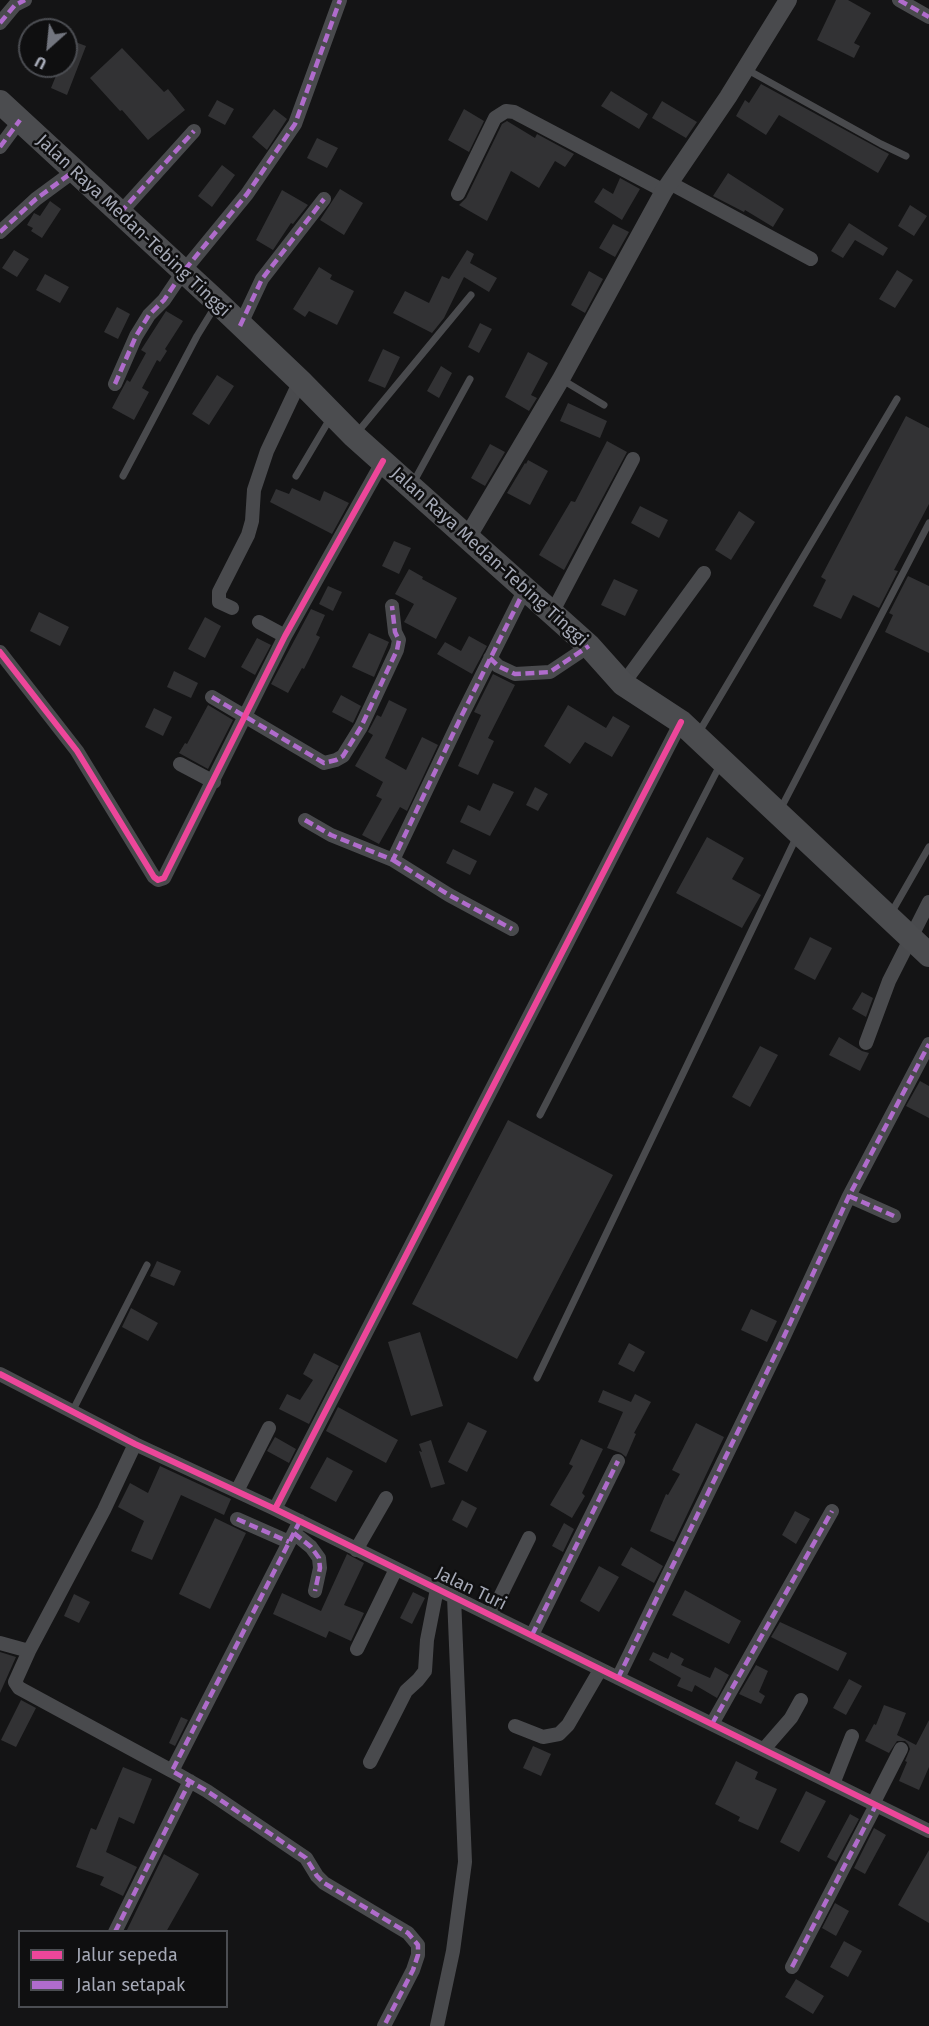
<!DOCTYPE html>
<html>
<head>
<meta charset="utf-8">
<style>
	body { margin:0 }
	#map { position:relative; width:929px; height:2026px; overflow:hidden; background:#141415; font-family:"Fira Sans",sans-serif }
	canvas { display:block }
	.legend { position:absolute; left:18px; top:1930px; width:210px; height:78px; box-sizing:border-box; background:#0f0f10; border:2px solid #4b4d52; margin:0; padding:8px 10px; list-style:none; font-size:18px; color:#a5a9b6 }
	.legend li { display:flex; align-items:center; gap:12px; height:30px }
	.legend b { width:30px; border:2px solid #4b4d52 }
	.north { position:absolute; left:18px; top:18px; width:60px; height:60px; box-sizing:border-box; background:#0f0f10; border:2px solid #4b4d52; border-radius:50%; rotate:207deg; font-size:16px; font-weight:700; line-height:24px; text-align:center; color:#a5a9b6 }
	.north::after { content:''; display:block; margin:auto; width:21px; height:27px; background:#72757e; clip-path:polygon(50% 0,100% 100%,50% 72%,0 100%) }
</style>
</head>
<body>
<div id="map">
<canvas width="929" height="2026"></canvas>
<ul class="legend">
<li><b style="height:8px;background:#ed469a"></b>Jalur sepeda</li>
<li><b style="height:8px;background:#b06ccc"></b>Jalan setapak</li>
</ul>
<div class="north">U</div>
</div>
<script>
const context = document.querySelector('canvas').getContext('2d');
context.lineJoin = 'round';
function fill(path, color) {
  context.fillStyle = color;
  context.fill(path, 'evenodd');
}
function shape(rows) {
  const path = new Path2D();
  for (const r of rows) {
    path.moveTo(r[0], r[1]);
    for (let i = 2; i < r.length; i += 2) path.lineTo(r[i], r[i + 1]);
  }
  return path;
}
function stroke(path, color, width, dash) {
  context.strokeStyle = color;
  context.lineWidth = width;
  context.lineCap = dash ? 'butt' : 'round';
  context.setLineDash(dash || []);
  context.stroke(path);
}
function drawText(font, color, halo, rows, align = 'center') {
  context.font = font + ' "Fira Sans",sans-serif';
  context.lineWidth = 5;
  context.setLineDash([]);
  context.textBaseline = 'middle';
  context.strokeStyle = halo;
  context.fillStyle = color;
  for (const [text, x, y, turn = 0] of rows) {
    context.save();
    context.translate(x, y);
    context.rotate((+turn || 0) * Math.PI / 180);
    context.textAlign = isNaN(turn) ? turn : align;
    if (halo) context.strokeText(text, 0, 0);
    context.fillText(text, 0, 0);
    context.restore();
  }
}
fill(shape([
	[836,0,848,0,871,13,854,43,860,46,854,58,817,40],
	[70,40,86,46,67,95,51,88,60,66,66,66,66,50],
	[122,48,164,92,168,89,185,110,148,140,122,110,120,111,90,78],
	[761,84,889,154,878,173,779,115,766,135,736,116,745,100,749,103],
	[611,91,648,114,639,129,601,106],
	[217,100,234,109,225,125,208,116],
	[662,101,697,122,686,138,652,118],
	[274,109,287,119,267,150,252,137],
	[464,109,484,121,469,152,448,140],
	[507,121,535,138,537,134,574,154,565,167,555,161,539,188,511,171,487,221,459,205,466,198,502,124],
	[317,138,338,148,327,168,307,158],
	[222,165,235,175,212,207,198,196],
	[728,173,784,209,773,227,745,210,744,212,713,196],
	[620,178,640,189,622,220,594,202,603,188,613,194],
	[340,189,363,203,344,235,320,220],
	[282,190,308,205,293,224,291,223,273,250,256,240],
	[50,201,61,209,42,238,31,231,33,228,27,225,34,213,40,216],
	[910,205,927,216,914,236,898,226],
	[849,223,888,248,883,256,855,240,843,258,831,251],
	[613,224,629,232,615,257,599,248],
	[14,250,29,259,17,277,2,268],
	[467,250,474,254,470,263,497,278,489,292,464,277,444,318,432,333,393,313,405,291,429,303,442,276,449,279],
	[319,267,332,275,330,279,354,291,337,325,309,311,305,317,293,309],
	[897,270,913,280,895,308,879,299],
	[589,271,603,279,585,313,571,305],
	[45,274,69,287,60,303,36,290],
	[117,307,130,314,118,339,104,332],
	[166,311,183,321,165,349,167,351,160,362,157,360,142,388,149,392,134,420,112,408,127,380,130,382,146,353,141,350],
	[480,323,492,329,479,353,468,347],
	[383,349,400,357,385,388,368,381],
	[528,352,548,363,531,395,537,398,529,411,505,397],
	[441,366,452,373,439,398,427,391],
	[217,375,234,386,209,425,192,414],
	[568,403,607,421,600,438,560,421],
	[906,416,929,428,929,504,894,570,898,571,879,608,853,595,841,619,813,606,826,580,821,577],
	[607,441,627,452,564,570,539,555,571,501,575,502],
	[490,444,505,452,485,486,471,478],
	[528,460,548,471,530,505,507,493,525,463,526,464],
	[292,488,320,501,324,491,349,503,332,534,270,502,276,489,289,494],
	[640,506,668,520,659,538,631,523],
	[739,511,755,522,731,560,715,550],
	[394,541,411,548,399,574,382,566],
	[409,569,423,577,422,579,457,598,436,639,404,622,414,604,395,594],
	[908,576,929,586,929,653,885,632,893,615,889,613],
	[614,579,638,590,625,616,601,605],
	[328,586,342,592,333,611,319,604],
	[311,609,325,615,316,635,320,637,304,669,302,668,288,693,271,684],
	[39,612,69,627,60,646,30,631],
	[205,617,221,626,205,658,188,649],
	[369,633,389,642,374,677,352,667],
	[469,636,487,646,472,674,437,654,445,642,461,651],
	[257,638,271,645,255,675,241,667],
	[174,671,198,683,191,698,167,687],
	[493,674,515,685,488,738,494,741,478,775,458,766,481,715,474,712],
	[341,695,361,706,353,723,332,712],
	[389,700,407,709,385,758,406,770,422,737,438,745,407,811,400,807,379,844,362,835,382,799,376,796,383,782,355,766,373,735,368,732,377,715,381,717],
	[208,705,233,720,208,769,179,753,185,743,187,744],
	[568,705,606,728,613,716,630,726,612,757,585,742,570,764,544,746],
	[154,708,172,717,163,736,145,727],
	[493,783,514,792,490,836,460,822,468,805,480,811],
	[535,787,548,794,538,811,526,805],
	[707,837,744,858,732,879,761,895,742,928,676,893],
	[453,849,477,861,470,875,446,863],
	[810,937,832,948,815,980,794,969],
	[862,992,873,998,866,1017,852,1009],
	[839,1037,862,1051,869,1053,860,1071,829,1055],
	[760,1046,778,1055,750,1107,732,1097],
	[920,1081,929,1086,929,1118,906,1106],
	[508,1120,613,1175,517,1359,412,1304],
	[157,1261,181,1271,174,1286,150,1276],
	[131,1308,158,1323,148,1341,122,1327],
	[751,1309,777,1321,767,1342,741,1330],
	[420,1332,443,1406,411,1416,388,1342],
	[629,1343,645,1352,634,1372,618,1364],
	[314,1353,339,1366,309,1424,279,1409,287,1394,300,1400,313,1380,303,1374],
	[603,1390,631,1402,635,1394,651,1402,634,1433,636,1434,626,1457,621,1453,607,1448,623,1412,598,1402],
	[338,1407,398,1440,386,1463,326,1431],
	[468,1422,487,1431,467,1472,448,1462],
	[696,1423,724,1437,674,1542,650,1531,666,1494,668,1495,680,1474,672,1470],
	[275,1437,296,1449,289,1463,267,1451],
	[581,1439,603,1449,582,1493,585,1496,572,1518,550,1505,573,1466,569,1464],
	[431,1440,445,1484,431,1488,419,1451,422,1452,419,1444],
	[327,1457,353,1471,336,1502,310,1488],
	[160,1466,231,1499,224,1515,181,1495,152,1560,131,1551,144,1521,118,1507,130,1483,148,1493],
	[462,1500,477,1508,467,1528,452,1520],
	[795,1511,810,1519,796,1544,782,1535],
	[215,1518,246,1533,210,1609,179,1594],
	[564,1523,574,1529,563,1552,552,1546],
	[631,1547,663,1566,654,1583,621,1565],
	[347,1554,364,1563,344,1605,364,1613,351,1641,329,1631,326,1638,273,1614,282,1593,321,1611],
	[599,1566,619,1577,599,1612,580,1601],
	[685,1590,741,1621,729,1644,672,1615],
	[413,1592,425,1598,412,1624,400,1618],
	[74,1594,90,1602,79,1623,64,1616],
	[780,1622,847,1653,838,1671,771,1637],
	[0,1652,16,1657,0,1693],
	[653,1652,668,1659,671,1652,684,1659,681,1665,710,1678,715,1667,729,1675,717,1698,695,1685,692,1692,677,1686,681,1678,649,1660],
	[756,1665,768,1671,759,1692,765,1696,761,1704,739,1694],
	[849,1679,862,1686,846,1715,833,1708],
	[21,1700,36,1708,16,1747,1,1740],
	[884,1705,906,1713,897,1735,916,1745,929,1720,929,1767,919,1790,899,1781,907,1762,905,1761,910,1749,908,1744,905,1741,897,1741,889,1753,865,1741,874,1724,876,1725],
	[181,1717,188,1720,175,1746,169,1743],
	[533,1746,551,1754,541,1776,523,1768],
	[736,1761,758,1772,755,1779,777,1789,758,1830,738,1821,740,1817,715,1804],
	[123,1767,152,1779,134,1824,119,1817,106,1852,137,1867,123,1896,100,1885,104,1877,76,1867,91,1828,96,1830],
	[806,1791,826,1801,799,1852,780,1842],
	[850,1814,859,1819,836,1862,827,1857],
	[874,1828,886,1835,865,1874,854,1868],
	[929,1850,929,1923,898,1905],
	[164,1854,199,1874,166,1932,126,1932],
	[835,1903,849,1911,836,1936,822,1928],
	[844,1941,862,1951,848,1977,830,1967],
	[796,1979,824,1996,813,2014,785,1997]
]), '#323234');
stroke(shape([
	[746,69,881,144,906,156],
	[561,379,604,405],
	[356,434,471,295],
	[123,476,197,336,216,305],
	[296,476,331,417],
	[413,483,470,379],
	[699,732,897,399],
	[780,810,929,523],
	[890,915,929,847],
	[540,1115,720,765],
	[537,1378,796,838],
	[73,1410,147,1265]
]), '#494a4d', 7);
stroke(shape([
	[899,0,929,17],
	[0,23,15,5,25,0],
	[0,147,20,120],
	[670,183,811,259],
	[458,194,495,118,506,111,514,112,664,191],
	[120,213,194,131],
	[0,232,36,199,74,171],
	[240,326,262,279,324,199],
	[115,384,136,336,149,315,164,300,183,272,247,194,295,124,340,0],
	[232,608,219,602,219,592,248,535,252,521,254,490,267,451,300,381],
	[552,613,633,459],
	[259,622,285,636],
	[0,652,77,751,154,877,158,880,164,878,285,636,383,461],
	[490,658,498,666,515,674,550,672,589,646],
	[623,684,704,573],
	[212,697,324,763,336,760,343,756,361,727,397,650,399,640,395,632,392,606],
	[180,764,214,782],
	[305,820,331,835,393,860,461,717,525,589],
	[393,860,449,895,512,929],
	[866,1043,889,981,929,902],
	[849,1196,894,1216],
	[0,1374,135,1444,275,1509,929,1831],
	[237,1491,269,1428],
	[275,1509,681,722],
	[237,1519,289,1542],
	[300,1521,172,1771,207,1791,306,1858,317,1876,324,1883,408,1933,418,1945,418,1955,413,1970,384,2026],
	[294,1533,311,1547,319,1558,320,1568,315,1591],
	[356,1550,386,1498],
	[491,1615,529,1538],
	[532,1635,618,1461],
	[0,1643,29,1651,104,1510,135,1444],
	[357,1649,396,1569],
	[29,1651,15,1682,19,1688,172,1771],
	[618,1678,780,1345,849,1196,929,1044],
	[712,1724,832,1511],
	[515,1726,543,1737,559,1734,568,1725,600,1670],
	[764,1749,791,1718,801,1700],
	[370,1762,406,1691,418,1680,425,1671,427,1640,437,1589],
	[833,1784,852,1736],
	[873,1804,901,1749],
	[115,1932,190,1781],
	[792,1967,876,1805],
	[437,2026,453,1951,465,1862,454,1597]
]), '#494a4d', 14);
stroke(shape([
	[467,538,561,379,664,191,728,97,788,0]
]), '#494a4d', 18);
stroke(shape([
	[0,102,218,303,300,381,354,436,589,646,623,684,681,722,929,955]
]), '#4b4c4f', 24);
stroke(shape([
	[899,0,929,17],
	[0,23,15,5,25,0],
	[0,147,20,120],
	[120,213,194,131],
	[0,232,36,199,74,171],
	[240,326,262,279,324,199],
	[115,384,136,336,149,315,164,300,183,272,247,194,295,124,340,0],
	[490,658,498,666,515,674,550,672,589,646],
	[212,697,324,763,336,760,343,756,361,727,397,650,399,640,395,632,392,606],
	[305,820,331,835,393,860,461,717,525,589],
	[393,860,449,895,512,929],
	[849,1196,894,1216],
	[237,1519,289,1542],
	[300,1521,172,1771,207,1791,306,1858,317,1876,324,1883,408,1933,418,1945,418,1955,413,1970,384,2026],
	[294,1533,311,1547,319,1558,320,1568,315,1591],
	[532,1635,618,1461],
	[618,1678,780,1345,849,1196,929,1044],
	[712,1724,832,1511],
	[115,1932,190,1781],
	[792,1967,876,1805]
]), '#b06ccc', 4.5, [9, 4.5]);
stroke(shape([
	[0,652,77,751,154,877,158,880,164,878,285,636,383,461],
	[0,1374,135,1444,275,1509,929,1831],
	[275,1509,681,722]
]), '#ed469a', 6);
drawText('18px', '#a5a9b6', '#0f0f10', [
	["Jalan Raya Medan-Tebing Tinggi",133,226,43],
	["Jalan Raya Medan-Tebing Tinggi",489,557,42],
	["Jalan Turi",471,1589,26]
]);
</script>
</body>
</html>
